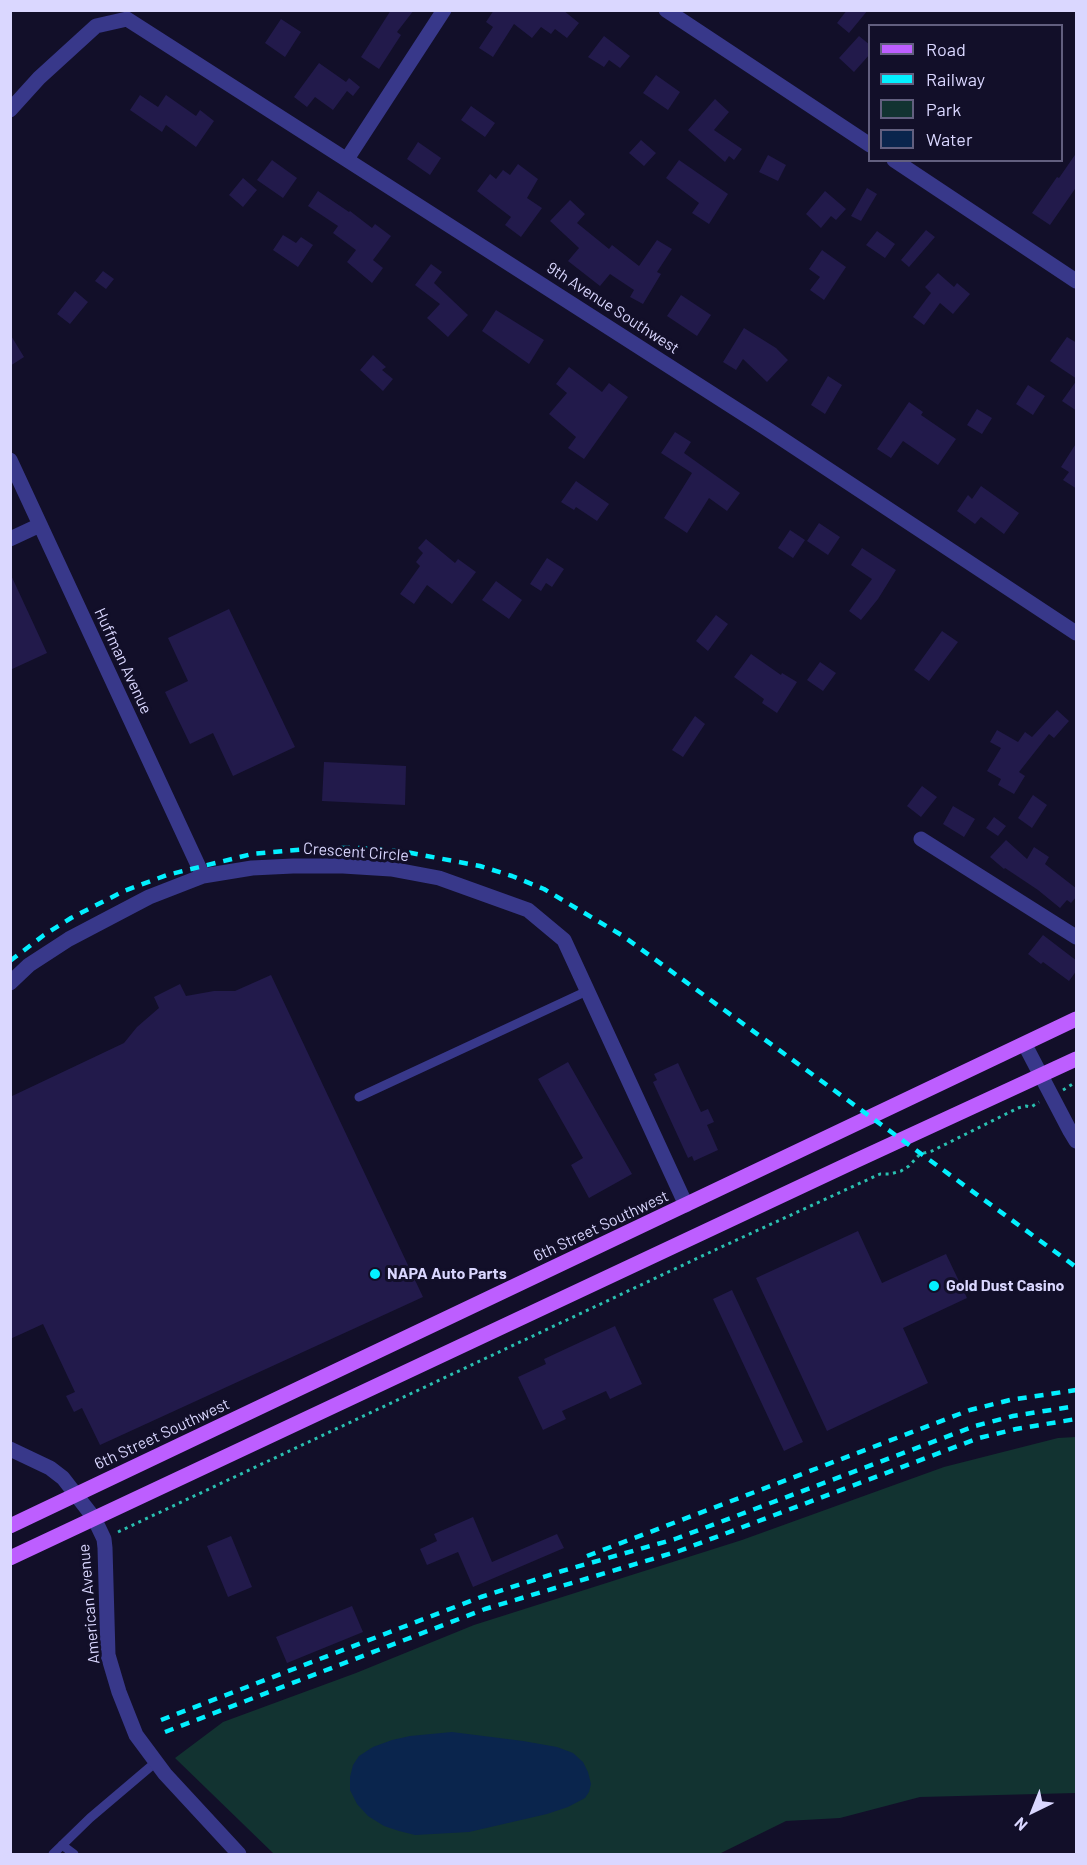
<!DOCTYPE html>
<html>
<head>
<meta charset="utf-8">
<style>
	body { margin:0 }
	#map { position:relative; width:1087px; height:1865px; overflow:hidden; background:#120f29; font-family:Barlow,sans-serif }
	canvas { display:block }
	.frame { position:absolute; inset:0; border:12px solid #dad7ff; pointer-events:none }
	.legend { position:absolute; left:868px; top:24px; width:195px; height:138px; box-sizing:border-box; background:#120f29; border:2px solid #625f7f; margin:0; padding:8px 10px; list-style:none; font-size:18px; color:#dad7ff }
	.legend li { display:flex; align-items:center; gap:12px; height:30px }
	.legend b { width:30px; border:2px solid #625f7f }
	.north { position:absolute; left:1003px; top:1781px; width:60px; height:60px; -webkit-text-stroke:4px #120f29; paint-order:stroke; rotate:223deg; font-size:16px; font-weight:700; line-height:24px; text-align:center; color:#dad7ff }
	.north::after { content:''; display:block; margin:auto; width:21px; height:27px; background:#dad7ff; clip-path:polygon(50% 0,100% 100%,50% 72%,0 100%) }
</style>
</head>
<body>
<div id="map">
<canvas width="1087" height="1865"></canvas>
<div class="frame"></div>
<ul class="legend">
<li><b style="height:8px;background:#bd5eff"></b>Road</li>
<li><b style="height:8px;background:#03f0ff"></b>Railway</li>
<li><b style="height:16px;background:#123331"></b>Park</li>
<li><b style="height:16px;background:#0a254d"></b>Water</li>
</ul>
<div class="north">N</div>
</div>
<script>
const context = document.querySelector('canvas').getContext('2d');
context.lineJoin = 'round';
function fill(path, color) {
  context.fillStyle = color;
  context.fill(path, 'evenodd');
}
function shape(rows) {
  const path = new Path2D();
  for (const r of rows) {
    path.moveTo(r[0], r[1]);
    for (let i = 2; i < r.length; i += 2) path.lineTo(r[i], r[i + 1]);
  }
  return path;
}
function stroke(path, color, width, dash) {
  context.strokeStyle = color;
  context.lineWidth = width;
  context.lineCap = dash ? 'butt' : 'round';
  context.setLineDash(dash || []);
  context.stroke(path);
}
function drawText(font, color, halo, rows, align = 'center') {
  context.font = font + ' Barlow,sans-serif';
  context.lineWidth = 6;
  context.setLineDash([]);
  context.textBaseline = 'middle';
  context.strokeStyle = halo;
  context.fillStyle = color;
  for (const [text, x, y, turn = 0] of rows) {
    context.save();
    context.translate(x, y);
    context.rotate((+turn || 0) * Math.PI / 180);
    context.textAlign = isNaN(turn) ? turn : align;
    if (halo) context.strokeText(text, 0, 0);
    context.fillText(text, 0, 0);
    context.restore();
  }
}
fill(shape([
	[1076,1437,1076,1793,920,1797,840,1818,786,1821,719,1854,274,1854,175,1758,223,1722,356,1673,474,1625,742,1540,944,1467,1058,1438]
]), '#123331');
fill(shape([
	[452,1732,523,1741,557,1747,573,1753,583,1762,588,1772,591,1784,589,1792,585,1798,568,1807,547,1814,469,1832,415,1835,399,1831,384,1826,368,1816,357,1804,350,1790,350,1777,353,1765,359,1756,373,1747,392,1740,410,1736]
]), '#0a254d');
fill(shape([
	[391,10,414,10,397,32,401,35,379,69,361,57],
	[494,10,563,10,579,23,567,38,555,29,551,34,541,27,532,38,514,24,493,57,479,48,493,27,486,22],
	[847,10,868,10,849,33,837,23],
	[281,19,301,32,285,57,265,43],
	[604,36,630,56,620,68,609,60,604,67,588,57],
	[859,36,870,45,870,54,854,72,839,58],
	[319,63,346,82,349,78,360,87,353,96,347,91,333,110,315,97,307,107,294,97],
	[656,75,680,92,668,110,643,93],
	[140,95,158,107,166,95,196,116,200,110,214,121,196,147,166,125,162,132,130,110],
	[715,99,729,112,714,130,742,149,734,160,729,156,725,162,688,130],
	[471,106,495,123,485,137,461,120],
	[641,140,656,153,644,166,629,153],
	[418,142,441,158,430,175,407,159],
	[1077,152,1077,186,1050,225,1032,213,1057,177,1059,178],
	[768,155,786,165,778,181,759,172],
	[272,160,297,178,283,198,257,180],
	[679,160,728,194,709,224,692,213,699,203,666,178],
	[518,164,538,179,527,198,542,208,521,237,505,225,511,217,477,191,490,174,496,179,503,170,510,175],
	[243,178,257,190,243,207,229,195],
	[867,188,877,194,861,221,851,216],
	[318,191,349,212,350,211,372,228,375,224,391,236,373,260,383,268,372,283,347,262,356,250,333,233,338,226,308,206],
	[825,191,846,209,836,220,831,216,821,228,806,214],
	[570,200,585,214,577,223,609,249,612,245,639,266,657,240,672,249,657,272,661,274,643,304,630,297,634,290,610,274,600,286,568,261,579,248,550,221],
	[926,230,935,237,909,267,901,260],
	[877,231,895,244,885,258,866,245],
	[283,235,296,243,301,237,313,245,298,267,273,250],
	[822,250,846,267,824,300,810,290,820,277,809,269],
	[431,264,442,272,434,283,468,315,448,337,427,318,440,304,415,285],
	[103,271,114,279,106,289,95,281],
	[938,273,954,287,957,283,970,294,953,314,940,303,924,325,913,317,931,293,925,287],
	[75,291,88,302,70,324,57,314],
	[681,295,711,315,697,336,667,316],
	[496,310,544,340,529,364,482,331],
	[744,328,776,348,788,360,767,382,743,359,736,370,723,362],
	[10,334,24,357,10,366],
	[1067,337,1077,343,1077,379,1050,361],
	[373,355,386,367,382,370,393,379,383,391,360,370],
	[569,367,602,392,609,383,628,397,584,459,568,448,576,437,549,414,567,393,556,384],
	[828,376,842,385,825,414,811,405],
	[1077,380,1077,411,1062,401],
	[1028,385,1045,396,1033,415,1016,404],
	[909,402,923,412,921,415,956,439,938,465,903,441,891,458,877,449],
	[977,409,992,418,982,434,967,425],
	[675,432,691,442,684,453,740,493,727,511,709,498,687,533,664,518,692,473,661,453],
	[1077,442,1077,489,1063,480,1069,472,1061,467],
	[576,481,609,504,597,521,576,507,574,510,561,502],
	[981,486,1019,513,1004,534,981,517,975,524,957,511,968,495,972,499],
	[819,523,840,537,828,555,807,541],
	[790,530,805,540,793,558,778,548],
	[426,539,455,563,458,559,476,572,452,604,427,585,414,604,400,594,420,566,416,562,423,553,418,548],
	[862,548,896,570,878,599,861,620,849,611,872,579,851,565],
	[547,558,564,569,552,587,546,583,541,591,530,584],
	[10,573,47,653,10,670],
	[496,581,522,600,509,619,482,600],
	[229,609,295,747,233,776,213,733,190,744,165,692,188,681,168,638],
	[716,615,728,624,708,651,696,641],
	[942,631,958,642,929,681,914,670],
	[751,654,781,675,782,673,797,682,777,713,762,703,764,699,734,677],
	[820,662,836,673,823,691,807,680],
	[1057,710,1069,721,1054,738,1049,734,1019,772,1025,776,1014,794,998,785,1001,779,987,771,1001,748,990,742,997,730,1018,742,1025,732,1032,737],
	[695,716,705,724,683,757,672,750],
	[324,762,406,766,405,805,322,801],
	[922,786,937,797,921,817,907,806],
	[1033,795,1047,805,1032,828,1018,818],
	[953,806,975,819,964,837,943,824],
	[994,817,1006,826,998,836,986,828],
	[1006,840,1027,859,1034,847,1049,857,1045,864,1077,889,1077,896,1071,903,1067,900,1060,908,1038,890,1005,868,1004,869,990,857],
	[1043,935,1077,961,1077,970,1069,981,1043,962,1041,964,1028,954],
	[271,975,423,1297,100,1445,82,1408,74,1412,66,1396,75,1392,43,1324,10,1339,10,1097,124,1043,137,1027,159,1008,154,997,180,984,186,996,214,991,235,991],
	[568,1062,632,1174,589,1198,571,1165,583,1158,538,1079],
	[678,1063,701,1112,708,1109,714,1122,707,1125,718,1150,694,1161,692,1156,688,1158,653,1082,657,1080,654,1074],
	[858,1231,882,1283,946,1254,967,1298,903,1328,928,1383,827,1431,756,1278],
	[732,1290,803,1442,784,1451,713,1299],
	[615,1326,642,1384,610,1399,606,1391,562,1411,566,1419,543,1430,518,1377,546,1364,544,1359],
	[473,1517,492,1562,557,1534,564,1548,473,1587,458,1552,427,1565,420,1549,437,1541,434,1534],
	[231,1536,252,1587,228,1597,207,1546],
	[352,1606,363,1632,287,1663,276,1637]
]), '#221a4b');
stroke(shape([
	[1063,1090,1076,1082],
	[118,1532,717,1249,880,1174,890,1174,901,1171,909,1166,920,1154,932,1151,1018,1108,1026,1106,1031,1107,1039,1102]
]), '#2ac0b1', 3, [3, 4.5]);
stroke(shape([
	[359,1097,587,991],
	[62,1845,74,1854],
	[53,1854,90,1818,156,1762]
]), '#38388a', 9);
stroke(shape([
	[666,10,870,145],
	[10,110,39,78,96,26,127,19,764,427,1076,633],
	[347,159,444,10],
	[894,160,1076,281],
	[10,460,203,876],
	[10,539,40,525],
	[921,839,1076,937],
	[10,983,29,965,69,939,149,897,203,876,252,868,293,866,343,866,391,869,439,878,528,910,564,940,686,1205],
	[1025,1045,1070,1131,1076,1141],
	[10,1449,50,1468,63,1478,94,1518,104,1539,105,1548,108,1655,119,1692,136,1735,165,1774,239,1854]
]), '#38388a', 15);
stroke(shape([
	[10,1526,1076,1019],
	[10,1558,853,1162,1076,1059]
]), '#bd5eff', 15);
stroke(shape([
	[10,961,44,935,71,918,124,891,167,875,252,854,318,848,359,848,406,852,480,866,512,876,544,889,623,936,1076,1267],
	[587,1556,970,1410,1010,1400,1076,1390],
	[161,1720,481,1597,562,1571,675,1539,975,1426,1013,1416,1076,1406],
	[165,1732,485,1609,679,1551,979,1438,1016,1429,1076,1419]
]), '#03f0ff', 4.5, [9, 8]);
for (const [x, y, r, color] of [
	[375,1274,6,"#03f0ff"],
	[934,1286,6,"#03f0ff"]
]) {
  const dot = new Path2D();
  dot.arc(x, y, r, 0, 2 * Math.PI);
  context.fillStyle = color;
  context.fill(dot);
  stroke(dot, '#120f29', 2);
}
drawText('16px', '#dad7ff', '#120f29', [
	["9th Avenue Southwest",613,308,33],
	["Huffman Avenue",123,661,65],
	["Crescent Circle",356,852,4],
	["6th Street Southwest",601,1226,-25],
	["6th Street Southwest",162,1434,-25],
	["American Avenue",89,1604,-95]
]);
drawText('bold 16px', '#dad7ff', '#120f29', [
	["NAPA Auto Parts",387,1274],
	["Gold Dust Casino",946,1286]
], 'left');
</script>
</body>
</html>
